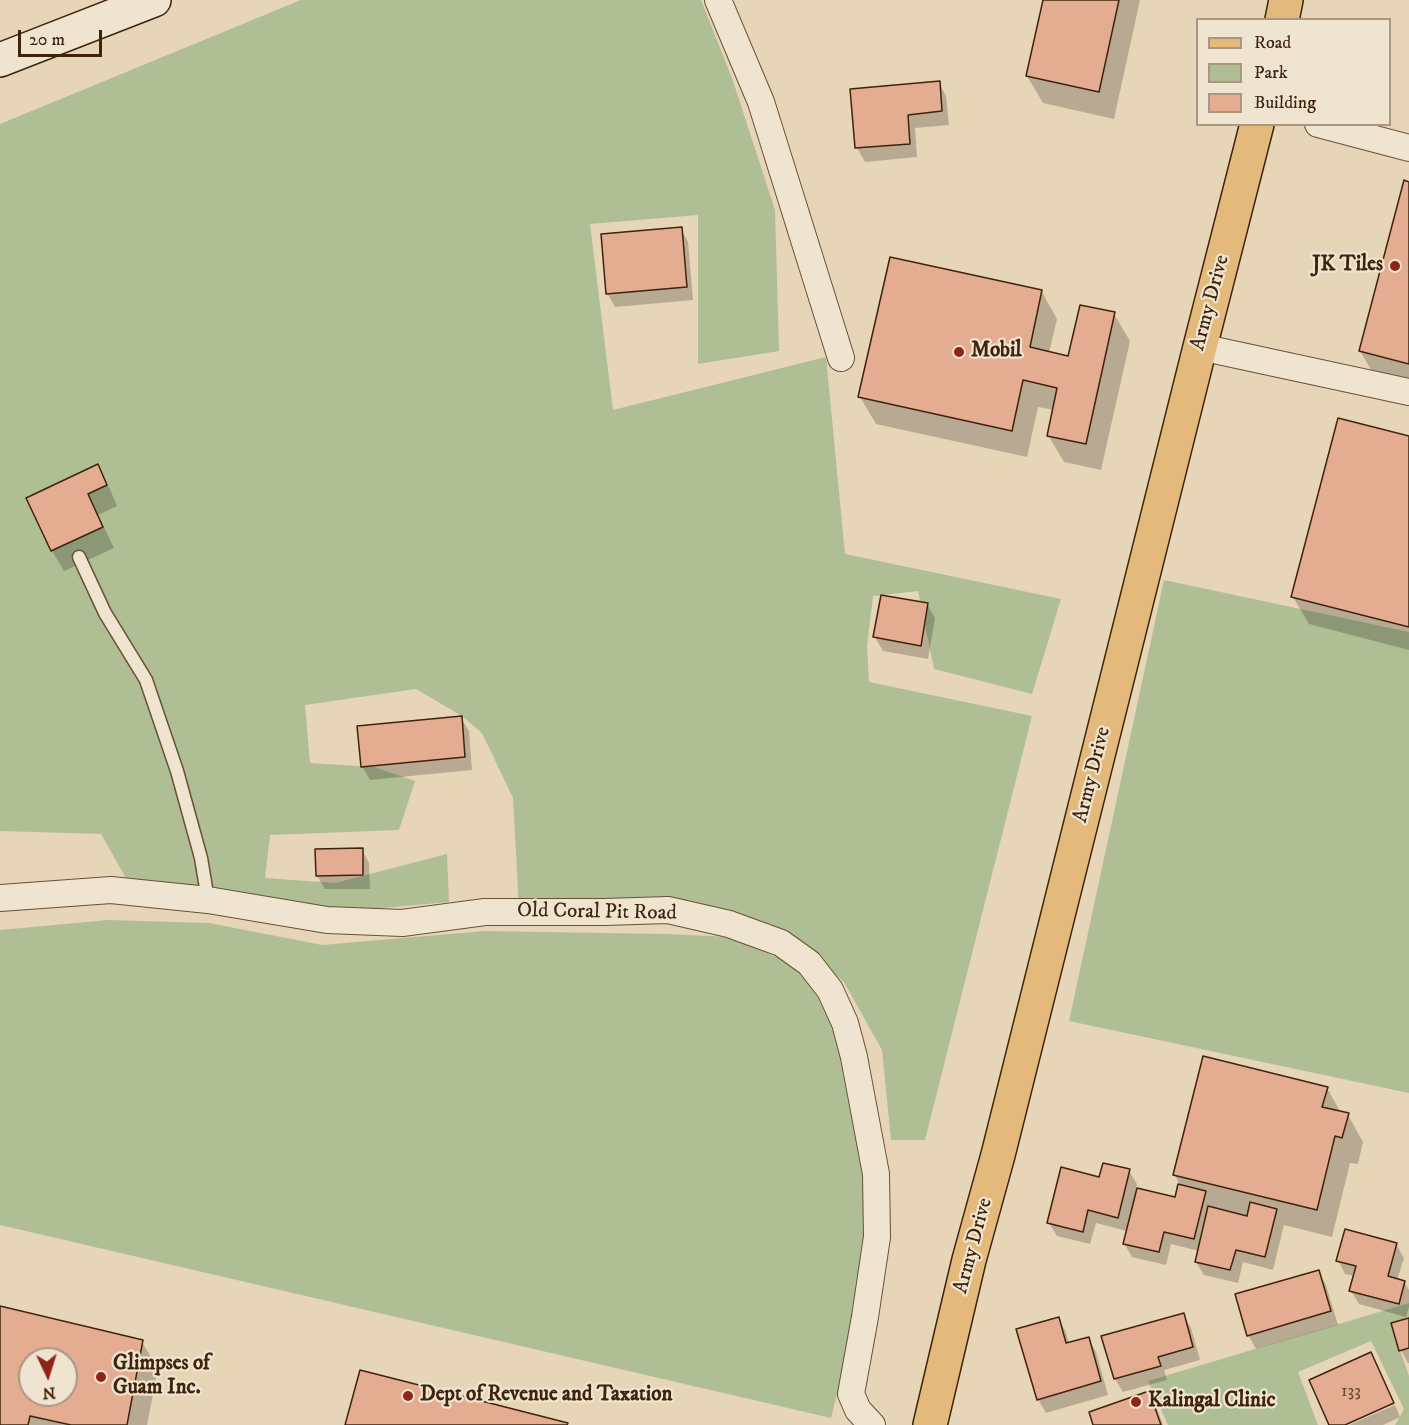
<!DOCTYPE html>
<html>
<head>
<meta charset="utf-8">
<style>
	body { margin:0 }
	#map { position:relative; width:1409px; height:1425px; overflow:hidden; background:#e7d5b7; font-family:"IM FELL DW Pica",serif }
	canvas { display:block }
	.legend { position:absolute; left:1196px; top:18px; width:195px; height:108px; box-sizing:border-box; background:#efe4d0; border:2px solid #a99782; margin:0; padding:8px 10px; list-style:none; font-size:18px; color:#3f230c }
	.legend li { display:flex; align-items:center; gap:12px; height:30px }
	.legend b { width:30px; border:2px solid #a99782 }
	.north { position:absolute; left:18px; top:1347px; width:60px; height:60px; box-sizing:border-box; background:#efe4d0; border:2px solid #a99782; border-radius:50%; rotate:176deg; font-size:16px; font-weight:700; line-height:24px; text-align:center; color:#3f230c }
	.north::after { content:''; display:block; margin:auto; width:21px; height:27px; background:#8f2418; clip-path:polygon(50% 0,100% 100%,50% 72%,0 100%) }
	.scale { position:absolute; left:18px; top:30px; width:84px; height:27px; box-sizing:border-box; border:3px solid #3f230c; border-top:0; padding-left:8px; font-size:18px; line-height:21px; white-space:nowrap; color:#3f230c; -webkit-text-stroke:4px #efe4d0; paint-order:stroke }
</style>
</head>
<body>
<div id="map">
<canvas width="1409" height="1425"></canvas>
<ul class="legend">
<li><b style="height:8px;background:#e4ba7c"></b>Road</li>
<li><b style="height:16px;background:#b0be93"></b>Park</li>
<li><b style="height:16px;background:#e4ac91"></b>Building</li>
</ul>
<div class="north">N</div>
<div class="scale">20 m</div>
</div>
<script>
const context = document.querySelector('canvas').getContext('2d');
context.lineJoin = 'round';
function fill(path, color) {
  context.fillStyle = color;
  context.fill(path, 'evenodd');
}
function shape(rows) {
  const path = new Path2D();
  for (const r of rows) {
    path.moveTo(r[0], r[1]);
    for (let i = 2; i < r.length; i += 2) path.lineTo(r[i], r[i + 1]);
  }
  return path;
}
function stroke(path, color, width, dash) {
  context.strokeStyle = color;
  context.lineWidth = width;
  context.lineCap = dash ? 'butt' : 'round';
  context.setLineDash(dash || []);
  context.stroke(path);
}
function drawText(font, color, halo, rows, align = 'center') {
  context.font = font + ' "IM FELL DW Pica",serif';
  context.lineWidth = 4.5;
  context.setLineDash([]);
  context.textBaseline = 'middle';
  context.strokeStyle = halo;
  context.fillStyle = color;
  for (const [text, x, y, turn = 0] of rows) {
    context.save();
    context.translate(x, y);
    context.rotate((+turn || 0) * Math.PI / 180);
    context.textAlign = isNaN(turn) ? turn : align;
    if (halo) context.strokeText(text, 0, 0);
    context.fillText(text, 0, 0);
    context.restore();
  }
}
fill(shape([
	[301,0,701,0,732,78,775,210,779,351,698,364,698,215,590,224,613,410,826,357,845,554,1061,599,1032,694,934,669,918,591,873,596,867,646,869,682,1032,716,925,1140,891,1140,882,1050,844,982,776,929,519,909,513,798,482,733,462,716,416,689,305,705,310,763,374,767,415,781,399,830,270,835,265,878,335,883,447,854,449,902,350,911,237,892,131,887,101,834,0,831,0,124],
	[1164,580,1409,632,1409,1093,1069,1021],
	[108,920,209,923,322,945,484,931,666,934,732,937,809,972,838,1029,872,1184,875,1246,831,1418,0,1225,0,930],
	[1409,1303,1409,1318,1391,1324,1409,1376,1409,1425,1395,1425,1404,1409,1371,1341,1298,1372,1318,1425,1168,1425,1148,1381]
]), '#b0be93');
fill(shape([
	[1044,0,1140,0,1114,119,1043,103,1027,76],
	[939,83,946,96,949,125,915,128,917,157,865,162,857,148,852,91],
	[1409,183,1409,387,1376,378,1360,351],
	[681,229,688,242,693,300,615,307,607,293],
	[1042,292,1057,319,1049,353,1069,358,1114,314,1130,341,1101,470,1064,462,1048,435,1054,410,1038,407,1027,457,876,424,860,397],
	[1409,438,1409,650,1309,624,1293,597],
	[97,466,109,487,117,506,98,515,114,548,64,571,52,551,28,498],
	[927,604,935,618,928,659,883,651,875,637],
	[461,718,469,731,472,770,370,780,362,766],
	[362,850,369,863,370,889,325,889,317,876],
	[1327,1088,1341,1113,1348,1115,1363,1142,1358,1164,1350,1163,1332,1237,1284,1225,1273,1270,1243,1262,1238,1283,1204,1275,1196,1262,1199,1251,1171,1244,1166,1265,1132,1257,1124,1243,1127,1231,1096,1223,1090,1244,1057,1236,1049,1223,1100,1179,1129,1171,1137,1184,1136,1190,1176,1199,1181,1187,1175,1175],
	[1396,1244,1404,1258,1397,1280,1404,1282,1409,1290,1409,1307,1406,1317,1359,1304,1351,1291,1355,1276,1345,1274,1338,1260],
	[1318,1271,1326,1285,1338,1325,1256,1349,1248,1335],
	[0,1308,142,1342,158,1369,147,1425,0,1425],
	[30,1359,66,1359,66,1395,30,1395],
	[1183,1314,1191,1328,1200,1360,1164,1370,1167,1380,1123,1392,1115,1379,1103,1337],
	[1058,1318,1066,1332,1069,1344,1088,1339,1096,1352,1108,1395,1046,1413,1038,1399],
	[1409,1319,1409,1363,1408,1363,1401,1350],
	[1148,1393,1156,1406,1163,1425,1095,1425],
	[1395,1405,1400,1417,1383,1425,1349,1425]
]), '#0003');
const building = shape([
	[1043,0,1119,0,1099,92,1026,76,1043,0],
	[940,81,942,111,908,115,910,144,855,148,850,89,940,81],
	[1404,180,1409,182,1409,364,1359,351,1404,180],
	[682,227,687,287,606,294,601,234,682,227],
	[890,257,1042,290,1030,347,1068,356,1080,305,1115,312,1086,444,1047,436,1057,388,1023,380,1012,431,858,397,890,257],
	[1338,418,1409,436,1409,627,1291,597,1338,418],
	[98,464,107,485,88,494,103,527,51,551,26,498,98,464],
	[881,595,928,603,921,646,873,637,881,595],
	[462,716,465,757,361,767,357,726,462,716],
	[363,848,363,875,316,876,315,849,363,848],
	[1203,1056,1328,1087,1322,1107,1349,1113,1342,1138,1335,1136,1317,1210,1173,1175,1203,1056],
	[1103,1163,1130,1169,1118,1218,1088,1210,1083,1232,1047,1223,1061,1167,1099,1177,1103,1163],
	[1178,1184,1206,1191,1194,1239,1164,1232,1159,1252,1123,1244,1137,1188,1175,1197,1178,1184],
	[1250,1202,1277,1209,1265,1257,1236,1250,1230,1270,1195,1262,1208,1206,1247,1216,1250,1202],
	[1345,1229,1397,1243,1388,1276,1405,1281,1399,1304,1349,1291,1356,1266,1336,1261,1345,1229],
	[1319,1270,1331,1311,1247,1336,1235,1294,1319,1270],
	[0,1306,143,1340,127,1425,71,1425,30,1416,28,1425,0,1425,0,1306],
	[30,1359,66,1359,66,1395,30,1395,30,1359],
	[1184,1313,1193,1347,1158,1357,1161,1366,1114,1379,1101,1336,1184,1313],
	[1059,1317,1066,1343,1089,1337,1101,1381,1037,1400,1016,1329,1059,1317],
	[1409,1318,1409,1348,1399,1351,1391,1323,1409,1318],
	[1371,1352,1394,1403,1345,1425,1329,1425,1309,1380,1371,1352],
	[360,1370,568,1423,567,1425,345,1425,360,1370],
	[1149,1391,1161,1425,1093,1425,1089,1412,1149,1391]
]);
fill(building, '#e4ac91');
stroke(building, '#3f230c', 1.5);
const lane = shape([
	[79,557,105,613,146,680,177,771,201,858,208,900]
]);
const street = shape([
	[718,0,761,102,841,358],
	[1318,124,1409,148],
	[1200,347,1409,392],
	[0,898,111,890,208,900,327,920,402,923,485,912,604,912,668,910,729,924,781,943,809,963,830,990,845,1023,854,1057,876,1174,877,1237,865,1317,851,1394,858,1410,872,1425]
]);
const secondary = shape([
	[0,60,154,0]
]);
const primary = shape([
	[1282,20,1286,0],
	[930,1425,969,1260,998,1155,1200,347,1257,124]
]);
stroke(lane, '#695037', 15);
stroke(street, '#695037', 28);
stroke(secondary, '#3f230c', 36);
stroke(primary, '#3f230c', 36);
stroke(lane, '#efe4d0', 12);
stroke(street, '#efe4d0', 26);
stroke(secondary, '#efe4d0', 33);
stroke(primary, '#e4ba7c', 33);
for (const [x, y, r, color] of [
	[1395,266,6,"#8f2418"],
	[959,352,6,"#8f2418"],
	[101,1377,6,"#8f2418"],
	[408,1396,6,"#8f2418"],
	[1136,1402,6,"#8f2418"]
]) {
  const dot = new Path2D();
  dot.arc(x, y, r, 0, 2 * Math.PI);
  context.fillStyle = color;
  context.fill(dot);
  stroke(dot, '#efe4d0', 2);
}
drawText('18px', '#68452d', null, [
	["133",1351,1392]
]);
drawText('bold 21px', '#3f230c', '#efe4d0', [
	["JK Tiles",1383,266,"right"],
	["Mobil",971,352],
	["Glimpses of",113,1365],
	["Guam Inc.",113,1389],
	["Dept of Revenue and Taxation",420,1396],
	["Kalingal Clinic",1148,1402]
], 'left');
drawText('21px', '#3f230c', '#efe4d0', [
	["Army Drive",1211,303,-75],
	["Army Drive",1093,775,-76],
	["Old Coral Pit Road",597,913,1],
	["Army Drive",974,1246,-75]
]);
</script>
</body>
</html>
